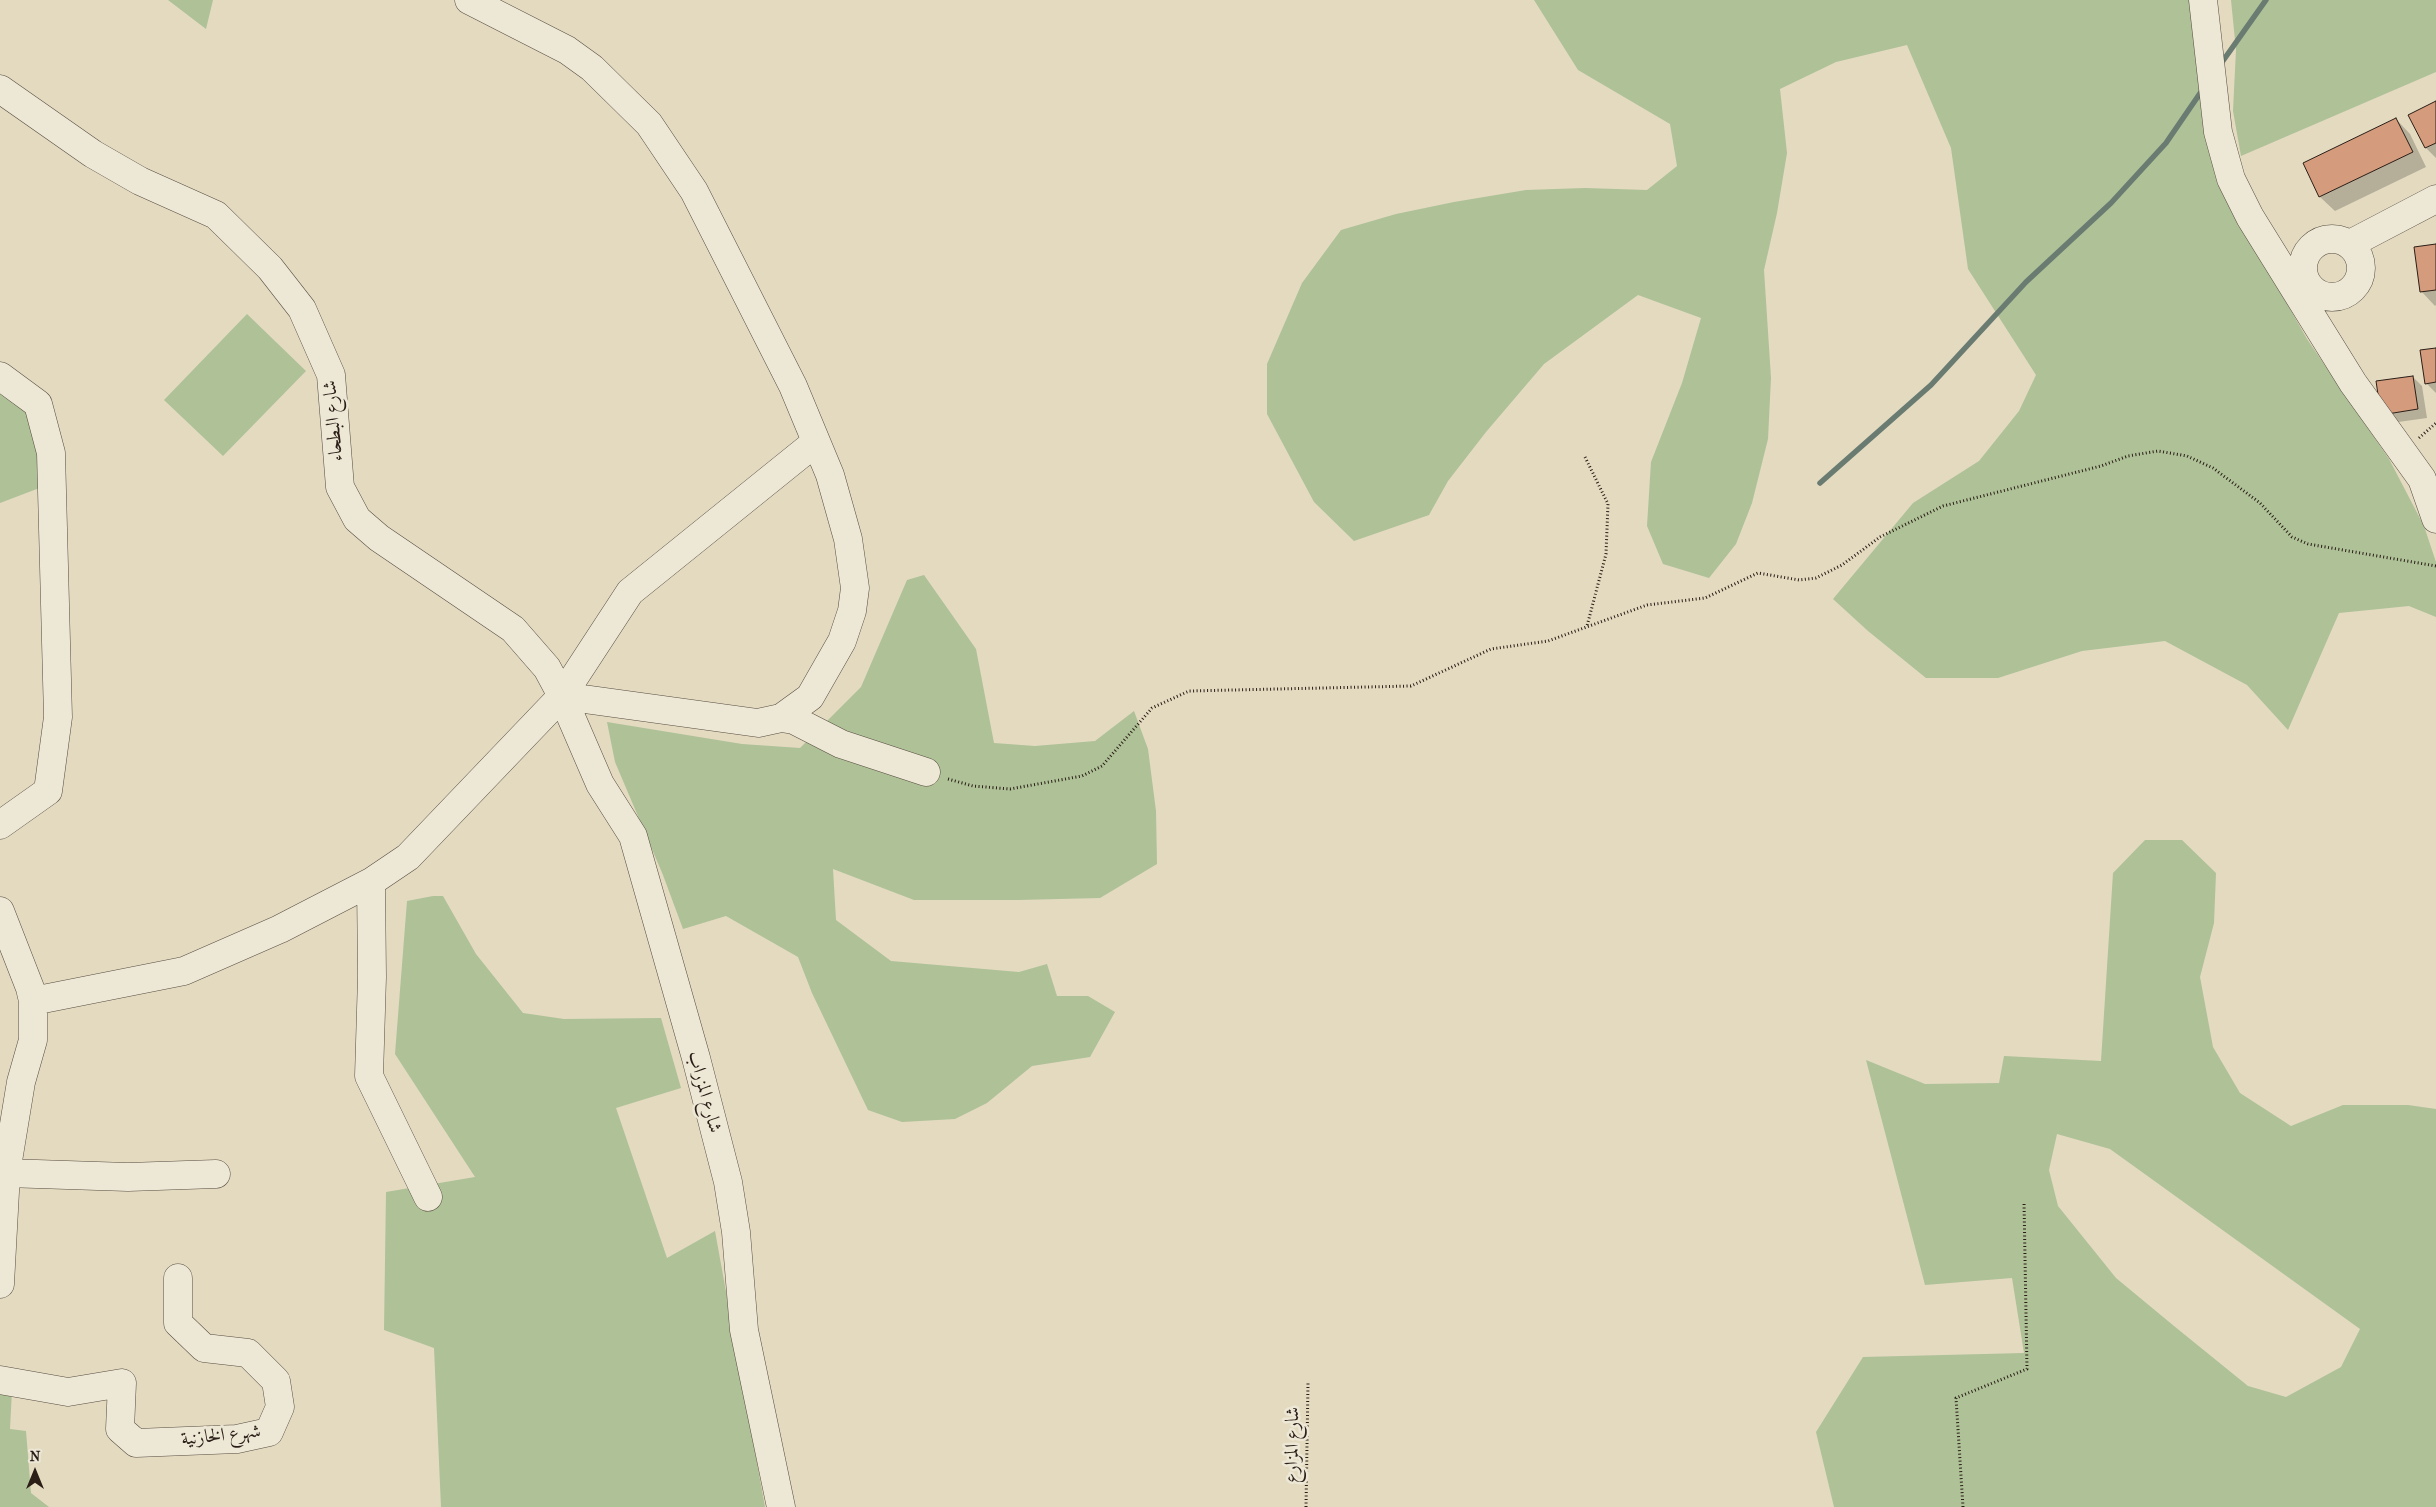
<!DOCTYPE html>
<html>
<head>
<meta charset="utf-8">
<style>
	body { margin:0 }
	#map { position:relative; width:2436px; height:1507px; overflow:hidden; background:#e3dac0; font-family:"IM FELL French Canon",serif }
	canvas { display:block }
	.north { position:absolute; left:10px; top:1447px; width:50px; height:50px; -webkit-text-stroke:4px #ede7d6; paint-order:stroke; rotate:0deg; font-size:14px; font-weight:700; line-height:20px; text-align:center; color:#2a1e16 }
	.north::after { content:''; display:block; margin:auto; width:18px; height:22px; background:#2a1e16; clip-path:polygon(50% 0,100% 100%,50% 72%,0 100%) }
</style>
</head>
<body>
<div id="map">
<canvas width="2436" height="1507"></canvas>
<div class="north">N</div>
</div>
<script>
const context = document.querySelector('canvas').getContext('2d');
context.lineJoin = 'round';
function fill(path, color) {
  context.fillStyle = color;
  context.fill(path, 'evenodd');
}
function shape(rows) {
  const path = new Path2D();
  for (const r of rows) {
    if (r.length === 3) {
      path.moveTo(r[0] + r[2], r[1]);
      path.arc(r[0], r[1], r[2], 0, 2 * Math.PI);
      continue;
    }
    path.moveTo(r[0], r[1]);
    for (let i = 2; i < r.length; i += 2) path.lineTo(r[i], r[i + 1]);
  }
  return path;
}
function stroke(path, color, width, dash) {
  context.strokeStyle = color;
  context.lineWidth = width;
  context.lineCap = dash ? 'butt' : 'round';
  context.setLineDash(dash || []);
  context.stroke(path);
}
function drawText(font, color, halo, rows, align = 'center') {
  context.font = font + ' "IM FELL French Canon",Amiri,serif';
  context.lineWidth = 5;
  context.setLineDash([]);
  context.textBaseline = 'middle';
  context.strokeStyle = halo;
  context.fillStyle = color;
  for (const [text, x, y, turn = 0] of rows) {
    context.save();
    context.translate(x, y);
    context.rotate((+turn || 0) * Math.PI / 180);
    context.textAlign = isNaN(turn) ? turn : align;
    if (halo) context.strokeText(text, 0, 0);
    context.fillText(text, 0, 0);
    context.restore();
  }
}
fill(shape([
	[168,0,213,0,206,29],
	[1534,0,2191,0,2231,204,2307,339,2389,459,2424,526,2436,562,2436,617,2409,606,2339,613,2288,730,2247,685,2165,641,2082,651,1998,678,1926,678,1868,631,1833,599,1913,503,1979,461,2019,411,2036,375,1968,269,1951,148,1907,45,1836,62,1780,89,1787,153,1777,213,1764,270,1771,378,1768,439,1752,503,1736,544,1709,578,1663,564,1647,526,1651,462,1682,383,1701,318,1638,295,1544,364,1486,432,1448,481,1429,515,1354,541,1314,502,1267,414,1267,364,1302,283,1341,230,1396,214,1454,202,1526,190,1585,188,1647,190,1677,166,1670,124,1578,70],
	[2231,0,2436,0,2436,72,2241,156,2233,111,2236,50],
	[247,314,306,371,223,456,164,400],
	[0,393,26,411,37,440,42,487,0,503],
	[924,575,976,649,994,743,1035,746,1095,741,1134,711,1148,749,1156,811,1157,864,1100,898,1018,900,914,900,833,869,836,920,891,961,1019,972,1047,964,1057,996,1088,996,1115,1012,1090,1057,1032,1066,987,1103,955,1119,902,1122,868,1110,812,993,798,957,726,916,683,929,663,875,615,762,607,722,742,744,800,748,861,687,907,580],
	[2145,840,2182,840,2216,873,2214,923,2200,977,2213,1047,2240,1093,2291,1126,2343,1105,2408,1105,2436,1109,2436,1507,1834,1507,1816,1432,1863,1357,2024,1353,2012,1278,1925,1285,1866,1060,1925,1084,1999,1083,2004,1056,2101,1061,2113,873],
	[2057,1134,2110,1149,2360,1329,2341,1367,2286,1397,2248,1386,2174,1326,2116,1278,2058,1206,2049,1170],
	[433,896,443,896,476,954,523,1013,564,1019,661,1018,681,1088,616,1108,667,1258,715,1231,765,1507,441,1507,434,1348,384,1330,386,1192,475,1177,395,1054,407,901],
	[0,1388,12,1390,10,1429,26,1431,31,1493,49,1507,0,1507]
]), '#aec197');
fill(shape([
	[2436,103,2436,158,2426,148,2410,115],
	[2396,119,2410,134,2426,167,2335,211,2320,197,2304,164],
	[2436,245,2436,305,2435,306,2421,291],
	[2436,349,2436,393,2426,383],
	[2413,377,2422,386,2427,418,2391,423,2382,414]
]), '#0003');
stroke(shape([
	[2220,65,2266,0],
	[1820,483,1931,385,2026,282,2111,203,2166,143,2203,89]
]), '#6a7c72', 5.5);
const building = shape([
	[2436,101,2436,143,2425,148,2408,115,2436,101],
	[2396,118,2413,152,2319,197,2303,163,2396,118],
	[2436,244,2436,290,2420,292,2414,247,2436,244],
	[2436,348,2436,382,2425,384,2420,350,2436,348],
	[2413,376,2418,409,2381,415,2376,381,2413,376]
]);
fill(building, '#d49b7d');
stroke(building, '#2a1e16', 1);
const minor = shape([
	[469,0,567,50,592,68,649,124,694,191,793,386,830,475,848,539,855,588,852,611,842,641,810,697,781,718,758,723,562,696],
	[2203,0,2218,132,2231,179,2250,217,2353,383,2422,479,2436,519],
	[0,89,93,154,140,181,216,215,270,268,302,309,331,375,340,487,357,519,379,538,513,629,547,668,562,696,600,784,633,836,696,1058,728,1182,736,1232,744,1330,781,1507],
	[2332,268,29],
	[2350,244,2436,199],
	[0,376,38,404,51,453,58,717,48,791,0,825],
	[781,718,794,720,841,744,926,772],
	[371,882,372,977,369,1076,428,1197],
	[0,911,30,988,33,1001,33,1040,21,1082,6,1173,0,1284],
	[33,1001,184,971,280,929,371,882,408,857,562,696,630,592,816,442],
	[6,1173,128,1177,216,1174],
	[0,1380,68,1392,122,1383,120,1429,136,1443,237,1439,269,1432,280,1407,276,1381,248,1353,204,1348,178,1323,178,1278]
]);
stroke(minor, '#584d40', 29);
stroke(shape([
	[2419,438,2436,423],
	[1585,457,1608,504,1606,554,1587,626],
	[948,779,973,786,1010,789,1082,776,1102,766,1152,708,1189,691,1411,686,1491,649,1548,641,1647,605,1705,598,1758,573,1799,580,1816,578,1842,565,1880,537,1943,506,2101,466,2128,456,2158,451,2187,456,2213,468,2260,503,2292,537,2308,544,2436,566],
	[1306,1507,1308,1383],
	[1963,1507,1956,1398,2027,1369,2024,1202]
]), '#2a1e16', 3, [1, 2.5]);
stroke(minor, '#ede7d6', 28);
drawText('19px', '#2a1e16', '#ede7d6', [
	["شارع البطحاء",334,421,-95],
	["شارع المزراب",704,1092,75],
	["شهرع الخازنية",221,1436,-6],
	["شارع المزارع",1293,1445,-89]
]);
</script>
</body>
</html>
